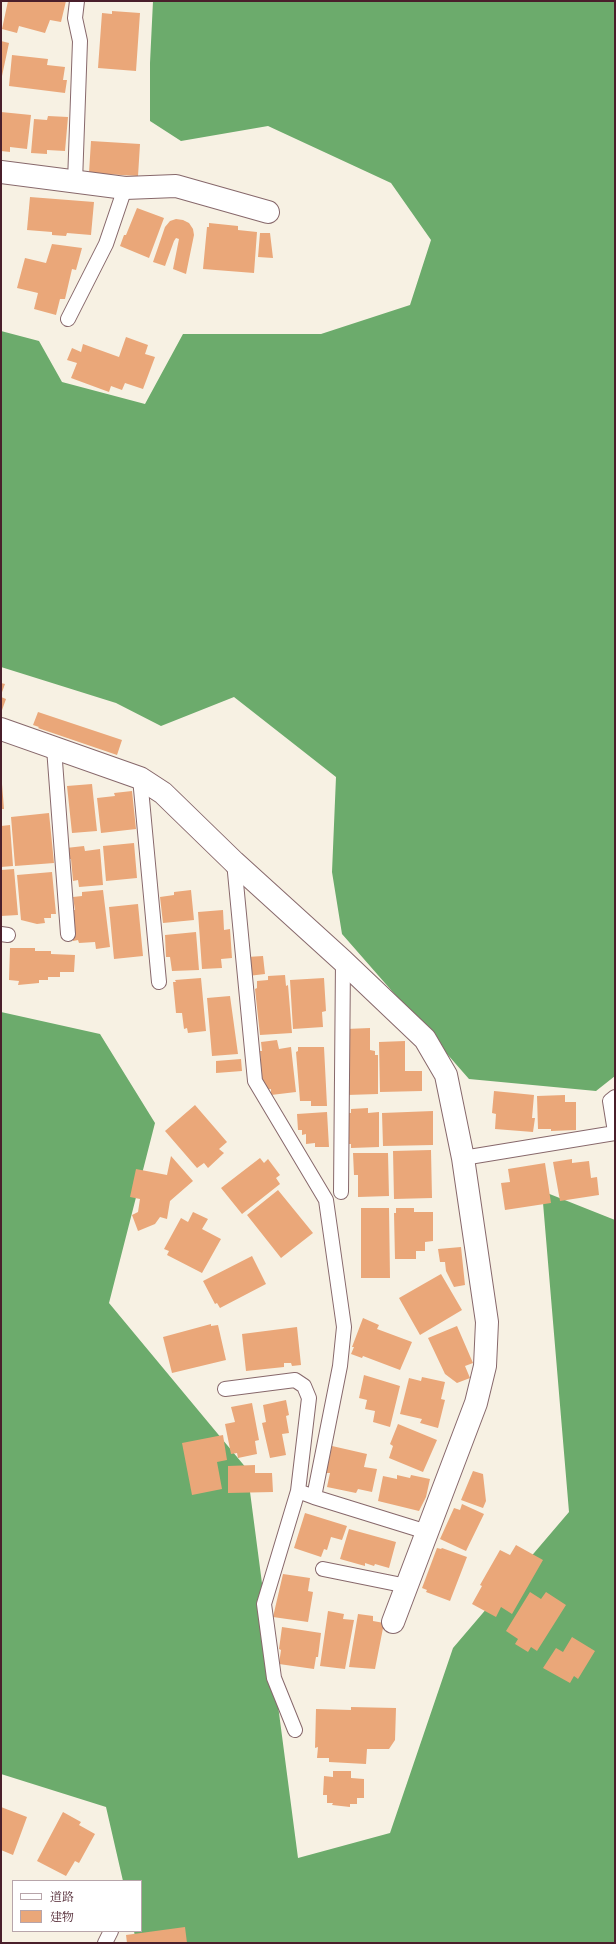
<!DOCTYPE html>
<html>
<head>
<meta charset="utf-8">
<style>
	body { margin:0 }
	#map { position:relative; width:616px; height:1944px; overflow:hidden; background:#f7f1e3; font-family:"IM FELL English","Noto Serif JP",serif }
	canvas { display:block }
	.frame { position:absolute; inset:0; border:2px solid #4a1f2b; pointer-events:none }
	.legend { position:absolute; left:12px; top:1880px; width:130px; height:52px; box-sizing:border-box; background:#fff; border:1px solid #b7a5aa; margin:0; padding:5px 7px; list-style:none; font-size:12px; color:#4a1f2b }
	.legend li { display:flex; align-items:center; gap:8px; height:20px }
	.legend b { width:20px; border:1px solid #b7a5aa }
</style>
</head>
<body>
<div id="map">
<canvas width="616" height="1944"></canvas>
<div class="frame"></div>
<ul class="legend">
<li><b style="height:5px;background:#fff"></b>道路</li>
<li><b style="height:11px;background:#eaa779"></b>建物</li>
</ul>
</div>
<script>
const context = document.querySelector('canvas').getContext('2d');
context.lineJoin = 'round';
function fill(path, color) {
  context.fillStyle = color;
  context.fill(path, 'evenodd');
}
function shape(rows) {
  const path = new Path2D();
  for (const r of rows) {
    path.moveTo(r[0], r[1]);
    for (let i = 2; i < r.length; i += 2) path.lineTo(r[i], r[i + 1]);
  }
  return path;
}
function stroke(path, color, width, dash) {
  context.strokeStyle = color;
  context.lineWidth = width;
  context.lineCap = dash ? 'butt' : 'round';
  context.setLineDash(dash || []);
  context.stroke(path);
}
fill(shape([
	[153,1,615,1,615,1076,596,1091,469,1079,342,934,332,872,336,777,234,697,161,726,116,703,1,667,1,331,39,341,62,382,145,404,183,334,321,334,410,305,431,240,391,183,268,126,181,141,150,121,150,63],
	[1,1012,100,1034,155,1123,109,1303,247,1469,298,1858,390,1833,453,1648,569,1512,542,1191,615,1220,615,1943,136,1943,134,1931,141,1931,141,1881,123,1881,106,1807,1,1774]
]), '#6cab6c');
fill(shape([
	[8,1,66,1,61,22,50,20,45,33,19,26,17,33,2,29],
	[112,11,140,13,136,71,98,68,102,13,112,14],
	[1,41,9,43,2,76,1,76],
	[12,55,48,59,47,65,65,67,63,80,67,80,65,93,9,86],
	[1,112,31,115,27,149,10,147,10,152,1,151],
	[48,116,68,117,65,151,47,150,47,154,31,153,34,119,47,120],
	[91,141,140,144,138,176,89,173],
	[30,197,94,202,91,235,67,233,66,236,52,235,52,232,27,230],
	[137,208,164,218,149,258,120,246,124,235,126,235],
	[176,219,183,220,189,223,193,229,194,235,186,274,173,269,179,239,176,238,174,241,165,266,153,262,165,227,170,221],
	[209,223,238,226,238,230,257,232,254,273,203,269,207,227,209,227],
	[260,233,270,233,273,258,258,257],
	[52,244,82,248,76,270,72,269,65,299,60,299,56,315,34,309,38,293,17,288,25,258,46,263],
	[126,337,148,345,145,354,155,357,143,389,125,383,122,390,111,386,109,392,71,378,77,363,67,360,72,348,81,352,83,344,119,357],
	[1,683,5,684,1,695],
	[1,697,6,699,1,713],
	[38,712,122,740,117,755,38,728,39,727,33,725],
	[1,784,2,784,4,809,1,809],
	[92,784,97,831,72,833,67,786],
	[132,791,136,829,101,833,97,798,115,796,114,793],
	[49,813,54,863,15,866,11,817],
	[10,825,13,866,1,867,1,826],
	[134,843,137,878,106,881,103,846],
	[84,846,85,851,100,849,103,885,79,887,78,880,73,881,71,859,68,859,66,848],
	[14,869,18,915,1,916,1,870],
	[52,872,56,914,51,914,51,918,44,918,45,923,37,924,21,920,17,875],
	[103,890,110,947,96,949,95,942,79,943,78,940,73,941,69,910,75,910,73,897,82,896,82,892],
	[191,890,194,920,163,923,160,897,174,895,174,892],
	[138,904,143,956,114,959,109,907],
	[223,910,224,930,230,929,232,958,221,959,222,968,202,969,198,912],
	[196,932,199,970,172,971,170,957,166,957,165,935],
	[10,948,35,948,35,951,51,951,51,954,75,955,74,972,60,972,60,977,48,977,48,980,39,980,39,983,18,985,19,981,9,980],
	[263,956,265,974,248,976,247,957],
	[285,975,286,986,288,985,292,1033,260,1035,255,989,257,988,257,981,268,980,268,976],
	[201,978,206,1031,188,1033,187,1028,184,1029,182,1013,176,1013,173,982,176,982,175,980],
	[324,978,326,1011,322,1012,323,1027,293,1029,290,980],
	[230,996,238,1054,212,1056,207,998],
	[370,1028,370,1050,375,1051,375,1055,378,1055,378,1094,347,1095,346,1029],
	[277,1040,279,1049,291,1047,296,1092,271,1095,271,1089,263,1090,260,1051,262,1051,261,1042],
	[405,1041,405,1071,422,1071,422,1091,380,1092,379,1042],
	[298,1047,324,1047,327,1106,311,1106,311,1101,300,1101,296,1052,298,1051],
	[241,1059,242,1071,216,1073,216,1061],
	[494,1091,534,1095,532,1118,535,1118,533,1132,495,1129,496,1114,492,1113],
	[565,1095,565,1102,576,1102,576,1130,551,1131,551,1129,538,1129,537,1096],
	[195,1105,227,1142,219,1149,224,1153,208,1168,204,1163,197,1168,165,1131],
	[368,1108,368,1113,379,1112,379,1147,351,1148,351,1144,349,1144,349,1130,345,1130,345,1113,351,1113,351,1109],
	[433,1111,433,1145,383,1146,382,1113],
	[327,1112,329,1147,315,1147,315,1143,306,1144,306,1134,302,1135,302,1130,298,1130,297,1114],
	[431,1150,432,1198,394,1199,393,1151],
	[353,1153,388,1153,389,1196,358,1197,358,1175,354,1175],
	[171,1156,193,1181,170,1201,167,1219,160,1217,155,1224,138,1231,132,1215,138,1212,140,1199,130,1197,136,1169,167,1175],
	[260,1158,264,1163,268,1159,280,1175,276,1178,280,1184,242,1214,221,1188],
	[572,1159,572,1163,589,1161,591,1178,597,1177,599,1195,560,1201,553,1162],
	[545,1163,551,1203,505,1210,501,1183,510,1182,508,1169],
	[278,1190,313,1233,281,1258,247,1215],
	[361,1208,389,1208,390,1278,361,1278],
	[396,1208,414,1208,414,1212,433,1212,433,1241,425,1242,425,1251,416,1251,416,1259,395,1259,394,1213,396,1213],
	[193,1212,208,1219,202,1229,221,1239,202,1273,167,1255,169,1251,164,1249,181,1218,188,1222],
	[461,1247,465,1285,454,1287,446,1271,445,1262,440,1262,438,1249],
	[252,1256,266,1284,220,1308,217,1303,215,1304,203,1281],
	[441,1274,462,1310,420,1335,399,1298],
	[363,1318,379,1325,377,1329,412,1342,400,1370,363,1356,362,1358,351,1354,354,1347,352,1347],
	[211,1324,211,1326,218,1325,226,1360,172,1373,163,1337],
	[457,1326,473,1363,465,1366,470,1378,457,1383,445,1374,428,1338],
	[297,1327,301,1365,292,1366,291,1363,284,1363,284,1367,246,1371,242,1334],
	[364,1375,400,1386,390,1427,373,1422,375,1411,365,1409,367,1400,359,1398],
	[422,1377,445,1382,441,1399,445,1400,438,1428,420,1423,422,1419,400,1414,409,1378,421,1381],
	[286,1400,289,1415,286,1416,289,1433,282,1434,286,1455,270,1458,262,1423,266,1422,263,1405],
	[252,1403,259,1440,255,1441,257,1454,238,1458,237,1453,231,1454,225,1424,235,1422,231,1407],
	[398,1424,437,1440,423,1472,389,1458,393,1446,390,1444],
	[223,1435,227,1460,217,1462,222,1489,192,1495,182,1443],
	[332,1446,367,1454,364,1467,377,1469,372,1492,358,1489,356,1493,327,1487,330,1473,326,1473],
	[255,1465,255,1473,272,1473,273,1492,228,1493,228,1466],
	[473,1471,483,1474,486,1501,483,1508,461,1500],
	[397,1475,410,1478,411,1475,430,1479,426,1497,419,1511,378,1501,383,1476,397,1479],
	[462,1504,484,1514,466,1551,440,1539,454,1508,460,1510],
	[305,1513,347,1526,342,1540,331,1537,327,1550,324,1549,321,1557,294,1548],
	[349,1529,396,1542,389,1568,375,1564,374,1566,365,1563,365,1566,340,1559],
	[516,1545,543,1560,512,1614,501,1607,496,1617,472,1604,482,1586,480,1585,500,1550,510,1555],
	[437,1548,441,1549,442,1548,467,1557,450,1601,426,1592,427,1590,422,1588],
	[283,1574,310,1578,308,1591,313,1592,308,1622,273,1617],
	[530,1592,541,1599,546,1592,566,1605,537,1651,531,1647,528,1652,515,1644,518,1639,506,1631],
	[328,1611,344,1614,343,1619,354,1620,345,1669,320,1666],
	[358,1614,373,1616,373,1621,384,1623,375,1669,349,1667],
	[282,1627,321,1633,318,1657,316,1657,314,1669,279,1664,281,1650,279,1649],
	[572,1637,595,1651,578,1679,574,1676,570,1683,543,1668,556,1648,563,1652],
	[351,1707,396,1708,395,1740,389,1749,367,1749,366,1764,329,1762,329,1758,317,1758,318,1747,315,1748,316,1709,351,1710],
	[333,1771,351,1771,351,1778,364,1779,364,1798,357,1798,357,1804,350,1804,350,1807,332,1805,333,1803,327,1803,327,1795,323,1795,324,1776,333,1777],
	[1,1807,27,1817,13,1855,1,1850],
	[63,1812,81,1822,79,1825,95,1834,79,1863,75,1861,66,1876,37,1861],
	[185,1927,187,1943,127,1943,126,1935]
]), '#eaa779');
const lane = shape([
	[75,182,80,41,75,18,77,1],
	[68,319,106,244,125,188],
	[54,748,68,934],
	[140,778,159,982],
	[234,862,255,1081,326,1200,344,1327,340,1366,314,1497,427,1532],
	[1,934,8,935],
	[615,1097,610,1101,615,1132],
	[463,1158,615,1133],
	[341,1192,343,961],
	[225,1389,295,1380,304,1386,309,1398,298,1491],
	[323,1569,407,1586],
	[295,1730,274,1678,264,1604,298,1491,314,1497],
	[105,1943,111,1931]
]);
const street = shape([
	[1,172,125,188,176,186,268,212],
	[1,729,140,778,163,793,234,862,343,961,425,1039,446,1075,463,1158,487,1322,485,1366,476,1403,393,1622]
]);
stroke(lane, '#87686b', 16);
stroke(street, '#87686b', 24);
stroke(lane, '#fff', 14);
stroke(street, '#fff', 22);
</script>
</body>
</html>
